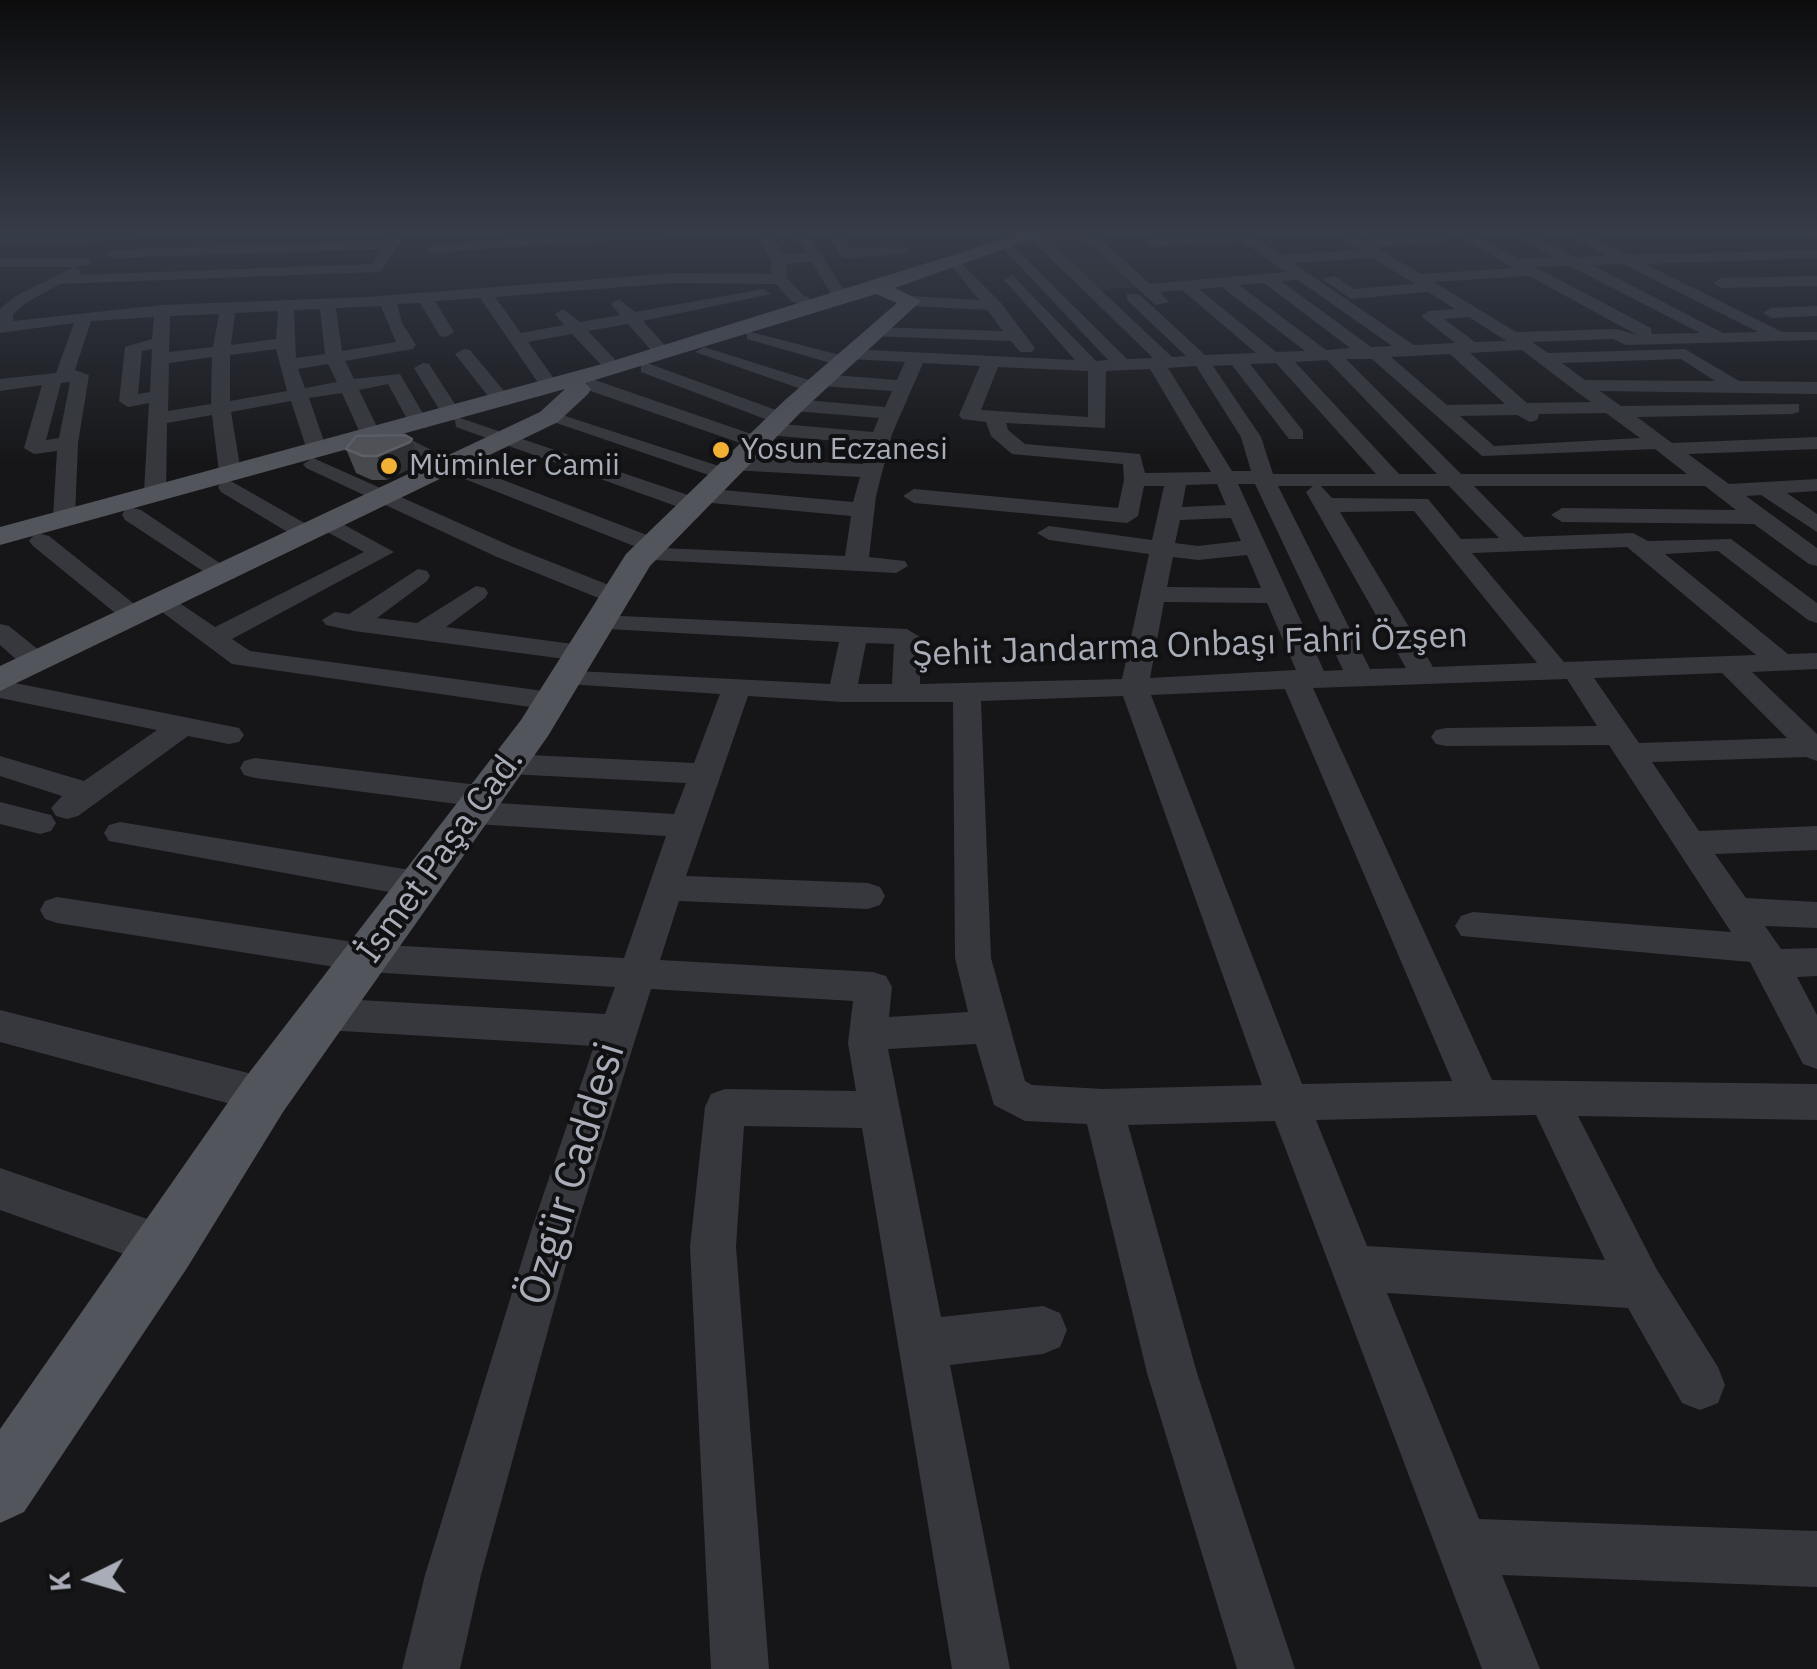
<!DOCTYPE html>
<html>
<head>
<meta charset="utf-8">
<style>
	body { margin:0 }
	#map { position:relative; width:1817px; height:1669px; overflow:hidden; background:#161618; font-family:"IBM Plex Sans",sans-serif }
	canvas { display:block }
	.north { position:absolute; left:40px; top:1529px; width:100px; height:100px; -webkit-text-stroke:8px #111113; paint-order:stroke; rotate:265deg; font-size:28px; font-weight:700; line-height:40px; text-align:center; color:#a8adb8 }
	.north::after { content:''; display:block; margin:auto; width:35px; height:45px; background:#a8adb8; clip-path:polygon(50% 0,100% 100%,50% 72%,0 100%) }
</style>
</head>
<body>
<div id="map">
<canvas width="1817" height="1669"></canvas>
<div class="north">K</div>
</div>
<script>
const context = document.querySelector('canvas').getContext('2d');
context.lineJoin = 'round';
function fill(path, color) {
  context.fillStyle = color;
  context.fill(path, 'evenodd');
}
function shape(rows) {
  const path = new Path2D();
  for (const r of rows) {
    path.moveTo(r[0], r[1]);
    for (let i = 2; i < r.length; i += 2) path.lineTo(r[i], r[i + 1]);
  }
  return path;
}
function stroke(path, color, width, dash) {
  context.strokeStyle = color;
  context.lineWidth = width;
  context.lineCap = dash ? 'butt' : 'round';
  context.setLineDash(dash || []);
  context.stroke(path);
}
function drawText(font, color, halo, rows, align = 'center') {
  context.font = font + ' "IBM Plex Sans",sans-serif';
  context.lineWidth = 8;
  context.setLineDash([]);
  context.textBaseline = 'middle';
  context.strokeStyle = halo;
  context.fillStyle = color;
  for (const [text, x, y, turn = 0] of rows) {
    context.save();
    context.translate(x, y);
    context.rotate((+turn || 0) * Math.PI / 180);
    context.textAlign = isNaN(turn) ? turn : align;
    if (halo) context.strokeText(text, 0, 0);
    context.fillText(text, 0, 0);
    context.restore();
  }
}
fill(shape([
	[1059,234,1081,234,1139,287,1094,291,1039,240]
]), '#222225');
fill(shape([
	[61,234,146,234,147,235,140,239,0,244,0,236,61,234],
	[392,234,406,234,381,271,376,272,60,284,26,303,13,314,13,321,162,305,366,297,675,273,772,274,771,260,757,234,771,234,783,255,807,253,793,234,807,234,850,299,836,302,812,262,786,264,787,278,803,295,826,306,818,311,791,301,776,284,675,283,495,297,521,333,564,325,555,314,563,309,580,322,620,315,611,304,619,299,635,312,763,289,771,294,643,321,672,353,663,358,657,357,628,324,588,331,623,368,614,373,608,372,572,334,528,342,559,386,550,392,543,390,480,298,435,301,454,332,446,337,440,336,420,303,397,304,402,323,416,345,413,349,345,361,354,379,400,374,429,424,426,428,412,428,388,384,359,390,381,435,371,441,361,435,342,393,309,398,327,450,317,456,307,450,291,401,231,412,241,472,230,478,219,472,212,415,167,423,166,492,155,499,144,492,149,403,128,407,119,401,125,347,152,339,154,317,91,321,75,370,89,375,78,443,75,517,72,522,56,522,53,517,57,451,34,454,24,448,42,385,0,391,0,379,56,373,74,323,0,333,0,309,14,297,74,267,0,267,0,259,90,259,90,265,74,267,81,271,78,275,372,264,382,249,112,258,105,254,112,250,388,240,392,234],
	[381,306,396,342,342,351,336,308,381,306],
	[320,309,325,354,296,358,294,310,320,309],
	[278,311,276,339,231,345,235,313,278,311],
	[219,314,213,347,169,352,170,316,219,314],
	[152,349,150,392,138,394,142,351,152,349],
	[276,349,287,391,230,401,230,355,276,349],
	[212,357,211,404,168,411,169,363,212,357],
	[328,364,337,382,305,388,298,369,328,364],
	[70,382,59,438,46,440,61,383,70,382],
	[570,234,684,234,677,238,587,241,433,253,426,249,433,245,570,234],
	[827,234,841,234,851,249,904,246,911,250,904,254,847,258,842,257,827,234],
	[1016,234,1033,234,1049,241,1172,357,1186,356,1127,300,1127,294,1139,294,1205,355,1256,353,1182,290,1160,292,1169,302,1155,305,1080,234,1095,234,1150,284,1286,272,1241,240,1150,247,1143,243,1150,239,1220,234,1250,234,1282,255,1360,250,1337,234,1353,234,1363,240,1444,235,1444,241,1439,242,1376,247,1421,274,1514,268,1455,234,1472,234,1519,259,1554,257,1513,234,1530,234,1575,257,1607,256,1567,234,1584,234,1628,255,1817,250,1817,258,1645,264,1782,332,1817,332,1817,340,1626,345,1613,339,1532,342,1548,353,1685,349,1739,381,1817,382,1817,394,1600,391,1621,406,1799,404,1799,412,1792,414,1637,417,1672,443,1817,437,1817,449,1688,454,1729,484,1817,479,1817,491,1787,493,1817,514,1817,532,1761,495,1746,496,1817,548,1817,566,1809,564,1754,524,1562,522,1551,515,1562,508,1736,510,1705,486,1474,486,1524,537,1633,533,1648,541,1731,539,1817,603,1817,623,1808,620,1718,551,1665,554,1788,654,1817,653,1817,669,1752,672,1817,734,1817,761,1806,757,1652,762,1699,831,1817,826,1817,850,1715,854,1746,898,1817,902,1817,928,1765,926,1781,949,1817,948,1817,976,1797,977,1817,1015,1817,1069,1803,1064,1750,962,1461,936,1455,926,1461,916,1473,912,1731,932,1609,745,1446,746,1436,744,1431,737,1436,730,1446,728,1597,726,1567,679,1313,688,1492,1080,1817,1084,1817,1120,1578,1116,1657,1270,1718,1367,1725,1385,1718,1403,1700,1410,1682,1403,1628,1308,1387,1293,1479,1519,1817,1531,1817,1587,1502,1575,1540,1669,1482,1669,1275,1121,1128,1125,1197,1373,1295,1669,1237,1669,1147,1373,1087,1124,1025,1121,994,1105,976,1044,888,1049,941,1317,1043,1306,1060,1313,1067,1330,1060,1347,1043,1354,950,1365,1010,1669,952,1669,862,1128,744,1126,736,1247,769,1669,711,1669,690,1247,705,1107,711,1094,725,1089,856,1091,848,1043,853,1001,651,989,576,1228,481,1575,460,1669,402,1669,425,1575,532,1228,594,1046,325,1030,312,1025,306,1014,312,1003,325,998,605,1014,615,987,367,972,57,923,45,919,40,910,45,901,57,897,367,944,624,958,666,836,475,824,464,821,459,813,465,805,255,778,244,775,240,768,244,761,255,758,486,786,497,789,502,797,498,803,674,814,686,783,509,774,498,771,494,764,498,757,509,754,694,763,720,694,567,684,553,676,557,670,830,684,839,642,590,628,586,623,599,615,907,629,920,637,920,684,1122,679,1149,554,1049,540,1037,533,1049,526,1152,540,1164,486,1144,486,1138,516,1127,523,914,503,903,496,914,489,1118,508,1124,480,1123,464,1012,454,991,436,986,422,962,419,959,415,980,366,923,363,892,434,876,496,869,557,905,561,908,566,896,573,635,559,631,554,639,548,442,470,388,441,391,437,405,437,456,462,660,540,662,548,845,556,851,516,701,502,700,509,684,509,456,427,455,420,445,419,414,368,423,363,429,364,462,415,460,418,691,496,693,490,701,488,853,502,860,477,731,470,734,474,731,479,723,480,539,417,542,413,556,413,725,468,726,460,733,458,863,464,869,444,769,435,759,429,769,423,873,432,879,418,794,411,784,405,794,399,885,407,892,391,821,386,820,391,813,393,695,352,704,347,812,381,821,374,897,380,905,362,849,359,847,365,841,366,747,339,747,331,840,355,848,349,1075,360,1007,283,1004,280,1012,275,1096,361,1108,360,1002,247,1002,241,1007,240,1127,359,1153,358,1039,247,1016,234],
	[1372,258,1415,284,1354,289,1335,276,1322,279,1351,299,1428,292,1455,309,1429,311,1421,316,1455,343,1414,345,1293,263,1372,258],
	[1623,264,1758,332,1723,333,1592,265,1623,264],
	[1570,266,1700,333,1652,334,1651,328,1535,267,1570,266],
	[1529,276,1637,335,1616,329,1516,332,1434,282,1529,276],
	[1298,280,1392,346,1371,347,1281,281,1298,280],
	[1264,283,1350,348,1326,350,1239,285,1264,283],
	[1222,287,1305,351,1276,352,1199,289,1222,287],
	[1469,317,1505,340,1507,341,1475,342,1444,319,1469,317],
	[1522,350,1573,389,1591,402,1527,403,1470,353,1522,350],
	[1450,354,1505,404,1447,405,1391,357,1450,354],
	[1346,359,1372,359,1482,456,1655,449,1687,474,1461,474,1346,359],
	[1681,359,1715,381,1585,380,1562,363,1681,359],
	[1327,360,1437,474,1399,474,1295,362,1327,360],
	[1276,363,1376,474,1273,474,1261,437,1213,366,1232,365,1289,439,1303,439,1303,431,1250,364,1276,363],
	[1196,366,1241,437,1251,471,1232,471,1168,368,1196,366],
	[998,367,1088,371,1088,417,981,410,998,367],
	[1150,369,1211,472,1145,473,1140,454,1025,444,1008,430,1006,423,1105,428,1106,371,1150,369],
	[1606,413,1640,438,1494,446,1460,416,1517,415,1530,422,1537,420,1539,414,1606,413],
	[1217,484,1226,505,1182,507,1186,485,1217,484],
	[1238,484,1255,484,1343,670,1324,671,1238,484],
	[1278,486,1313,486,1306,492,1406,668,1370,669,1278,486],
	[1321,486,1449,486,1499,538,1461,539,1428,499,1332,498,1321,486],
	[1414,511,1537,663,1433,667,1340,512,1414,511],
	[1231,518,1241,541,1198,546,1175,543,1180,520,1231,518],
	[1627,547,1756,655,1564,662,1472,553,1627,547],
	[1247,555,1261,588,1167,587,1173,557,1198,560,1247,555],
	[1164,602,1267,603,1296,670,1150,678,1164,602],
	[866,643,894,644,892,684,858,684,866,643],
	[1722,673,1787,738,1639,743,1594,678,1722,673],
	[1285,689,1452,1081,1302,1084,1151,695,1285,689],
	[748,696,842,702,953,702,955,958,968,1012,889,1017,892,987,886,976,873,972,660,960,679,901,868,909,880,905,885,896,880,887,868,883,686,876,748,696],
	[1123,696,1262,1085,1103,1089,1032,1085,1025,1081,991,958,981,701,1123,696],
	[1536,1115,1605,1260,1367,1246,1316,1120,1536,1115],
	[954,256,1001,303,1035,348,1032,352,1020,352,1011,341,867,336,865,332,873,327,1003,331,987,310,911,306,903,301,911,296,979,300,947,260,954,256],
	[1817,276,1817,286,1721,288,1713,283,1721,278,1817,276],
	[1817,306,1817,316,1771,318,1763,313,1771,308,1817,306],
	[464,349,470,350,509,397,509,405,495,405,455,354,464,349],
	[647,363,787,414,790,418,780,424,773,422,641,372,641,364,647,363],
	[592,379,763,438,766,442,756,448,749,446,585,389,583,385,592,379],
	[313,458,513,547,624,591,628,596,624,601,606,601,497,557,306,468,303,464,313,458],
	[229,480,315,529,319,534,315,539,299,539,221,492,218,487,221,482,229,480],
	[133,508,141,510,236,574,233,579,215,579,125,520,122,515,125,510,133,508],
	[328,516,394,552,232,639,250,651,551,692,561,695,565,701,561,707,551,710,232,664,150,603,154,598,172,598,215,627,364,552,320,528,317,523,328,516],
	[41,534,49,536,143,611,147,616,143,621,125,621,33,546,29,541,33,536,41,534],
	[418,569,427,571,430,576,427,581,377,618,417,623,476,586,485,588,488,593,485,598,446,627,580,645,593,653,580,661,354,631,326,625,322,620,335,612,349,614,418,569],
	[0,624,9,626,46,656,50,662,46,668,26,668,0,645,0,624],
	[0,680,229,726,239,728,244,735,239,742,229,744,188,736,78,816,67,819,56,816,51,808,62,796,0,776,0,756,84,781,157,730,0,698,0,680],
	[0,802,51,815,56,823,51,831,40,834,0,824,0,802],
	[120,822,422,872,434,876,439,885,434,894,422,898,109,841,104,833,109,825,120,822],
	[0,1010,264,1077,278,1082,284,1095,278,1108,264,1113,0,1042,0,1010],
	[0,1168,182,1231,189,1247,182,1263,166,1269,0,1210,0,1168]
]), '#37383d');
fill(shape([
	[1020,234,1046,234,895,288,921,301,803,410,650,566,548,736,283,1112,187,1268,24,1512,0,1523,0,1429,245,1078,521,720,626,554,785,400,897,303,876,294,585,383,591,389,588,394,558,422,0,691,0,666,540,412,565,389,0,545,0,527,606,363,1020,234]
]), '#53555c');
fill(shape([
	[412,439,420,462,418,465,386,480,372,480,356,473,346,449]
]), '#47494d');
fill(shape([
	[412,439,420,462,418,465,386,480,377,456]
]), '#2f3033');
const building = shape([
	[405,435,412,439,410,442,377,456,363,456,346,449,356,436,405,435]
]);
fill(building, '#525359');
stroke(building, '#5f6168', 2.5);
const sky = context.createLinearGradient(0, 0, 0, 467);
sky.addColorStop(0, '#0c0c0d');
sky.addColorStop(0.5, '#363c48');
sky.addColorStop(1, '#363c4800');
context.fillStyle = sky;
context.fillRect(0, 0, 1817, 467);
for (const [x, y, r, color] of [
	[721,450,10,"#f2b134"],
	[389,466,10,"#f2b134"]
]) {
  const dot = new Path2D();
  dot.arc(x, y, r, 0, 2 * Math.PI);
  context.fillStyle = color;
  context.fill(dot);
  stroke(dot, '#111113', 4);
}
drawText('30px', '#a8adb8', '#111113', [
	["Yosun Eczanesi",741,450],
	["Müminler Camii",409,466]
], 'left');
drawText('35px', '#a8adb8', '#111113', [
	["Şehit Jandarma Onbaşı Fahri Özşen",1190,646,-2],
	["İsmet Paşa Cad.",441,856,-54]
]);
drawText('42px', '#a8adb8', '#111113', [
	["Özgür Caddesi",573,1174,-73]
]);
</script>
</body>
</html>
